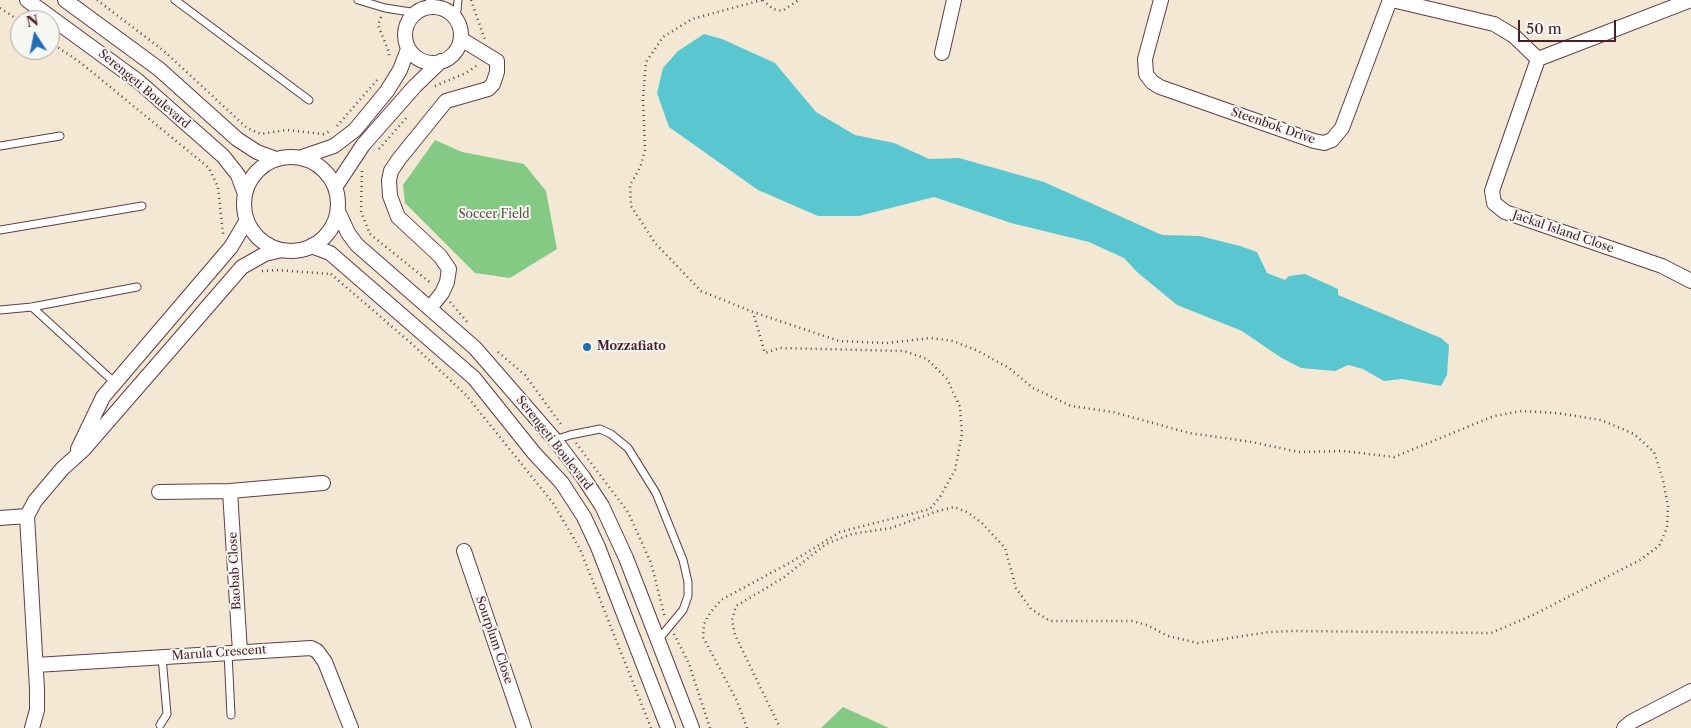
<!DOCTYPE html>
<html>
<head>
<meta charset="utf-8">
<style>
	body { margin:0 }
	#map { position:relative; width:1691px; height:728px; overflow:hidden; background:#f2e8d4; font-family:"Libre Caslon Text",serif }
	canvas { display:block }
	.north { position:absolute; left:10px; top:10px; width:50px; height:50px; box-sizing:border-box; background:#f6f6f2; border:1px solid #b1a0a2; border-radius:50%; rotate:349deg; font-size:14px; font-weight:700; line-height:20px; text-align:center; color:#4a1f2b }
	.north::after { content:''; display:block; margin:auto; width:18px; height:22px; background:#1f6fb2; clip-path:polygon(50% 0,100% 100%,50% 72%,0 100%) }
	.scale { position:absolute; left:1518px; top:20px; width:98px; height:22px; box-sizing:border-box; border:2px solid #4a1f2b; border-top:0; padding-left:6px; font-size:15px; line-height:18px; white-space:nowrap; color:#4a1f2b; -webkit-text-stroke:4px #f6f6f2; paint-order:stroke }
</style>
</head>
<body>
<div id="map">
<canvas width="1691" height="728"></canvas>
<div class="north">N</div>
<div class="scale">50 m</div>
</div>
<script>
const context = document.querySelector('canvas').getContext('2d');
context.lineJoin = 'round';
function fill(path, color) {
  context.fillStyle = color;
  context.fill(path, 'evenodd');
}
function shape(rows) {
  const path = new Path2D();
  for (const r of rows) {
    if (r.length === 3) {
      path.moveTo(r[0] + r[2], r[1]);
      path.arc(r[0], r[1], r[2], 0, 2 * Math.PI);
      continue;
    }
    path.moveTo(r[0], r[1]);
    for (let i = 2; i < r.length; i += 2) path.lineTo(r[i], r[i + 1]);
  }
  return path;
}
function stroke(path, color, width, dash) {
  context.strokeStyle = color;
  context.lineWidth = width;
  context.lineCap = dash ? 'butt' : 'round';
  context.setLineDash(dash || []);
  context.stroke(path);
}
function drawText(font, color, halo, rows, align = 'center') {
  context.font = font + ' "Libre Caslon Text",serif';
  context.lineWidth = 4;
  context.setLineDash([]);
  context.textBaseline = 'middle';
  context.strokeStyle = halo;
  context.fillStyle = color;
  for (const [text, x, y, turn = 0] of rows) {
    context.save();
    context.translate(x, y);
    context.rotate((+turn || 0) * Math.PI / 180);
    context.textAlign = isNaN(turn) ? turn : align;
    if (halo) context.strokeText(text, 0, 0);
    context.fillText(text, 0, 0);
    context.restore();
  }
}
fill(shape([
	[435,140,462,152,524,164,546,191,557,249,510,278,475,273,405,203,403,185],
	[843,707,889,728,821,728]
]), '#84ca85');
fill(shape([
	[704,34,722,39,775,63,816,112,855,135,894,143,929,159,959,158,1044,182,1162,235,1200,236,1240,246,1257,252,1267,273,1285,280,1289,276,1305,274,1338,289,1338,295,1441,338,1449,345,1447,375,1441,386,1402,379,1384,381,1363,369,1348,365,1335,371,1301,368,1280,357,1242,331,1177,305,1137,272,1124,258,1089,242,1011,223,934,197,859,216,818,216,758,190,669,127,657,93,663,68,678,51]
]), '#5ac7d0');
const service = shape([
	[175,0,309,100],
	[358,0,385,8,417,13],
	[424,9,431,0],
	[456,20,458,0],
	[0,146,60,136],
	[0,230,142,206],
	[32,307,114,382],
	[0,310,32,307,137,287],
	[555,440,570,435,600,429,611,434,628,448,656,493,683,560,688,582,688,596,683,610,658,640],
	[228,653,231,715],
	[160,725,167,714,162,657]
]);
const minor = shape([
	[27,0,138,81,223,156,238,175,245,194],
	[65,0,159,69,237,139,257,152,276,159],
	[1161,0,1145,59,1146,74,1152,82,1160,87,1314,141,1324,143,1332,140,1342,128,1390,0],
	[1392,0,1494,24,1514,36,1538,59],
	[433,35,28],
	[942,53,954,0],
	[1538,59,1494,185,1492,191,1494,203,1505,212,1662,266,1691,281],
	[1538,59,1691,0],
	[291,204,47],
	[302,157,334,146,355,130,387,91,400,70,408,49],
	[336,186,363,145,415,86,441,61],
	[338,211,348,233,357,245,475,348,555,440,583,477,602,506,626,558,692,728],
	[311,246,330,253,474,378,534,453,562,483,584,517,598,547,668,728],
	[430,308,442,293,447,282,449,269,440,256,398,217,390,196,389,180,391,171,399,159,446,101,488,89,493,84,497,72,497,61,461,39],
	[78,449,103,397,231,247,247,220],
	[230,491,240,652],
	[159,492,230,491,323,483],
	[0,518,27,516],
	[464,551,524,728],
	[36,665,311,648,317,651,325,662,351,728],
	[32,728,37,710,37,689,27,516,35,501,62,469,84,449,242,267,265,254,282,250],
	[1624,728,1631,722,1691,691]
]);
stroke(service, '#633d44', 9);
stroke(minor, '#633d44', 16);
stroke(shape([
	[97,0,164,51,247,128,261,134,287,130,323,134,331,131],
	[471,0,485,40],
	[762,0,692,19,663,37,646,62,643,98,645,150,640,168,630,185,631,206,655,243,701,291,753,312,839,341,887,343,931,338,953,341,978,351,1009,368,1033,388,1071,406,1113,412,1189,433,1252,442,1299,452,1343,451,1394,457,1494,416,1522,411,1557,413,1601,420,1634,434,1654,452,1663,480,1668,506,1667,528,1659,546,1640,560,1533,615,1491,633,1294,631,1269,632,1198,643,1168,636,1147,625,1132,621,1050,621,1031,609,1016,588,1005,548,982,523,967,512,954,507,938,511,891,528,852,534,826,544,783,578,736,606,732,620,735,635,780,728],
	[763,0,773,9,782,11,799,0],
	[0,8,20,21],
	[381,17,378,25,389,52,389,59],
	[50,42,81,63,209,168,218,187,223,234],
	[435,86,466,73,479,64],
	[337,126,377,80],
	[379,149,408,116],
	[362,171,361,212,370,234],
	[370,234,432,284],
	[262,271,276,270,331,274],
	[331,274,412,344,466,395,553,503,580,549,651,728],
	[450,302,469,324],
	[498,352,525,375,563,427],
	[576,443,628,512,651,563,665,618],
	[674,634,689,664,710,728],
	[747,728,737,701,703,637,704,624,710,613,721,600,793,561,840,532,930,509,940,497,955,470,962,434,960,407,947,379,927,359,904,351,780,348,765,353,753,312]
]), '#633d44', 2.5, [1, 4]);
stroke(service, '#fff', 7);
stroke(minor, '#fff', 14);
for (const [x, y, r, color] of [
	[587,347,5,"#1f6fb2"]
]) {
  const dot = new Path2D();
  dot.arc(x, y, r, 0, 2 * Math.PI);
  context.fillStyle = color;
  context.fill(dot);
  stroke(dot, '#f6f6f2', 2);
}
drawText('12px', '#4a1f2b', '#f6f6f2', [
	["Serengeti Boulevard",144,89,40],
	["Steenbok Drive",1273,126,19],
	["Jackal Island Close",1563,232,19],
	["Serengeti Boulevard",554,443,52],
	["Baobab Close",235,571,-93],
	["Sourplum Close",494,640,71],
	["Marula Crescent",219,653,-4]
]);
drawText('12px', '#5b5246', '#f6f6f2', [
	["Soccer Field",494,215]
]);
drawText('bold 12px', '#4a1f2b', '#f6f6f2', [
	["Mozzafiato",597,347]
], 'left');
</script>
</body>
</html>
